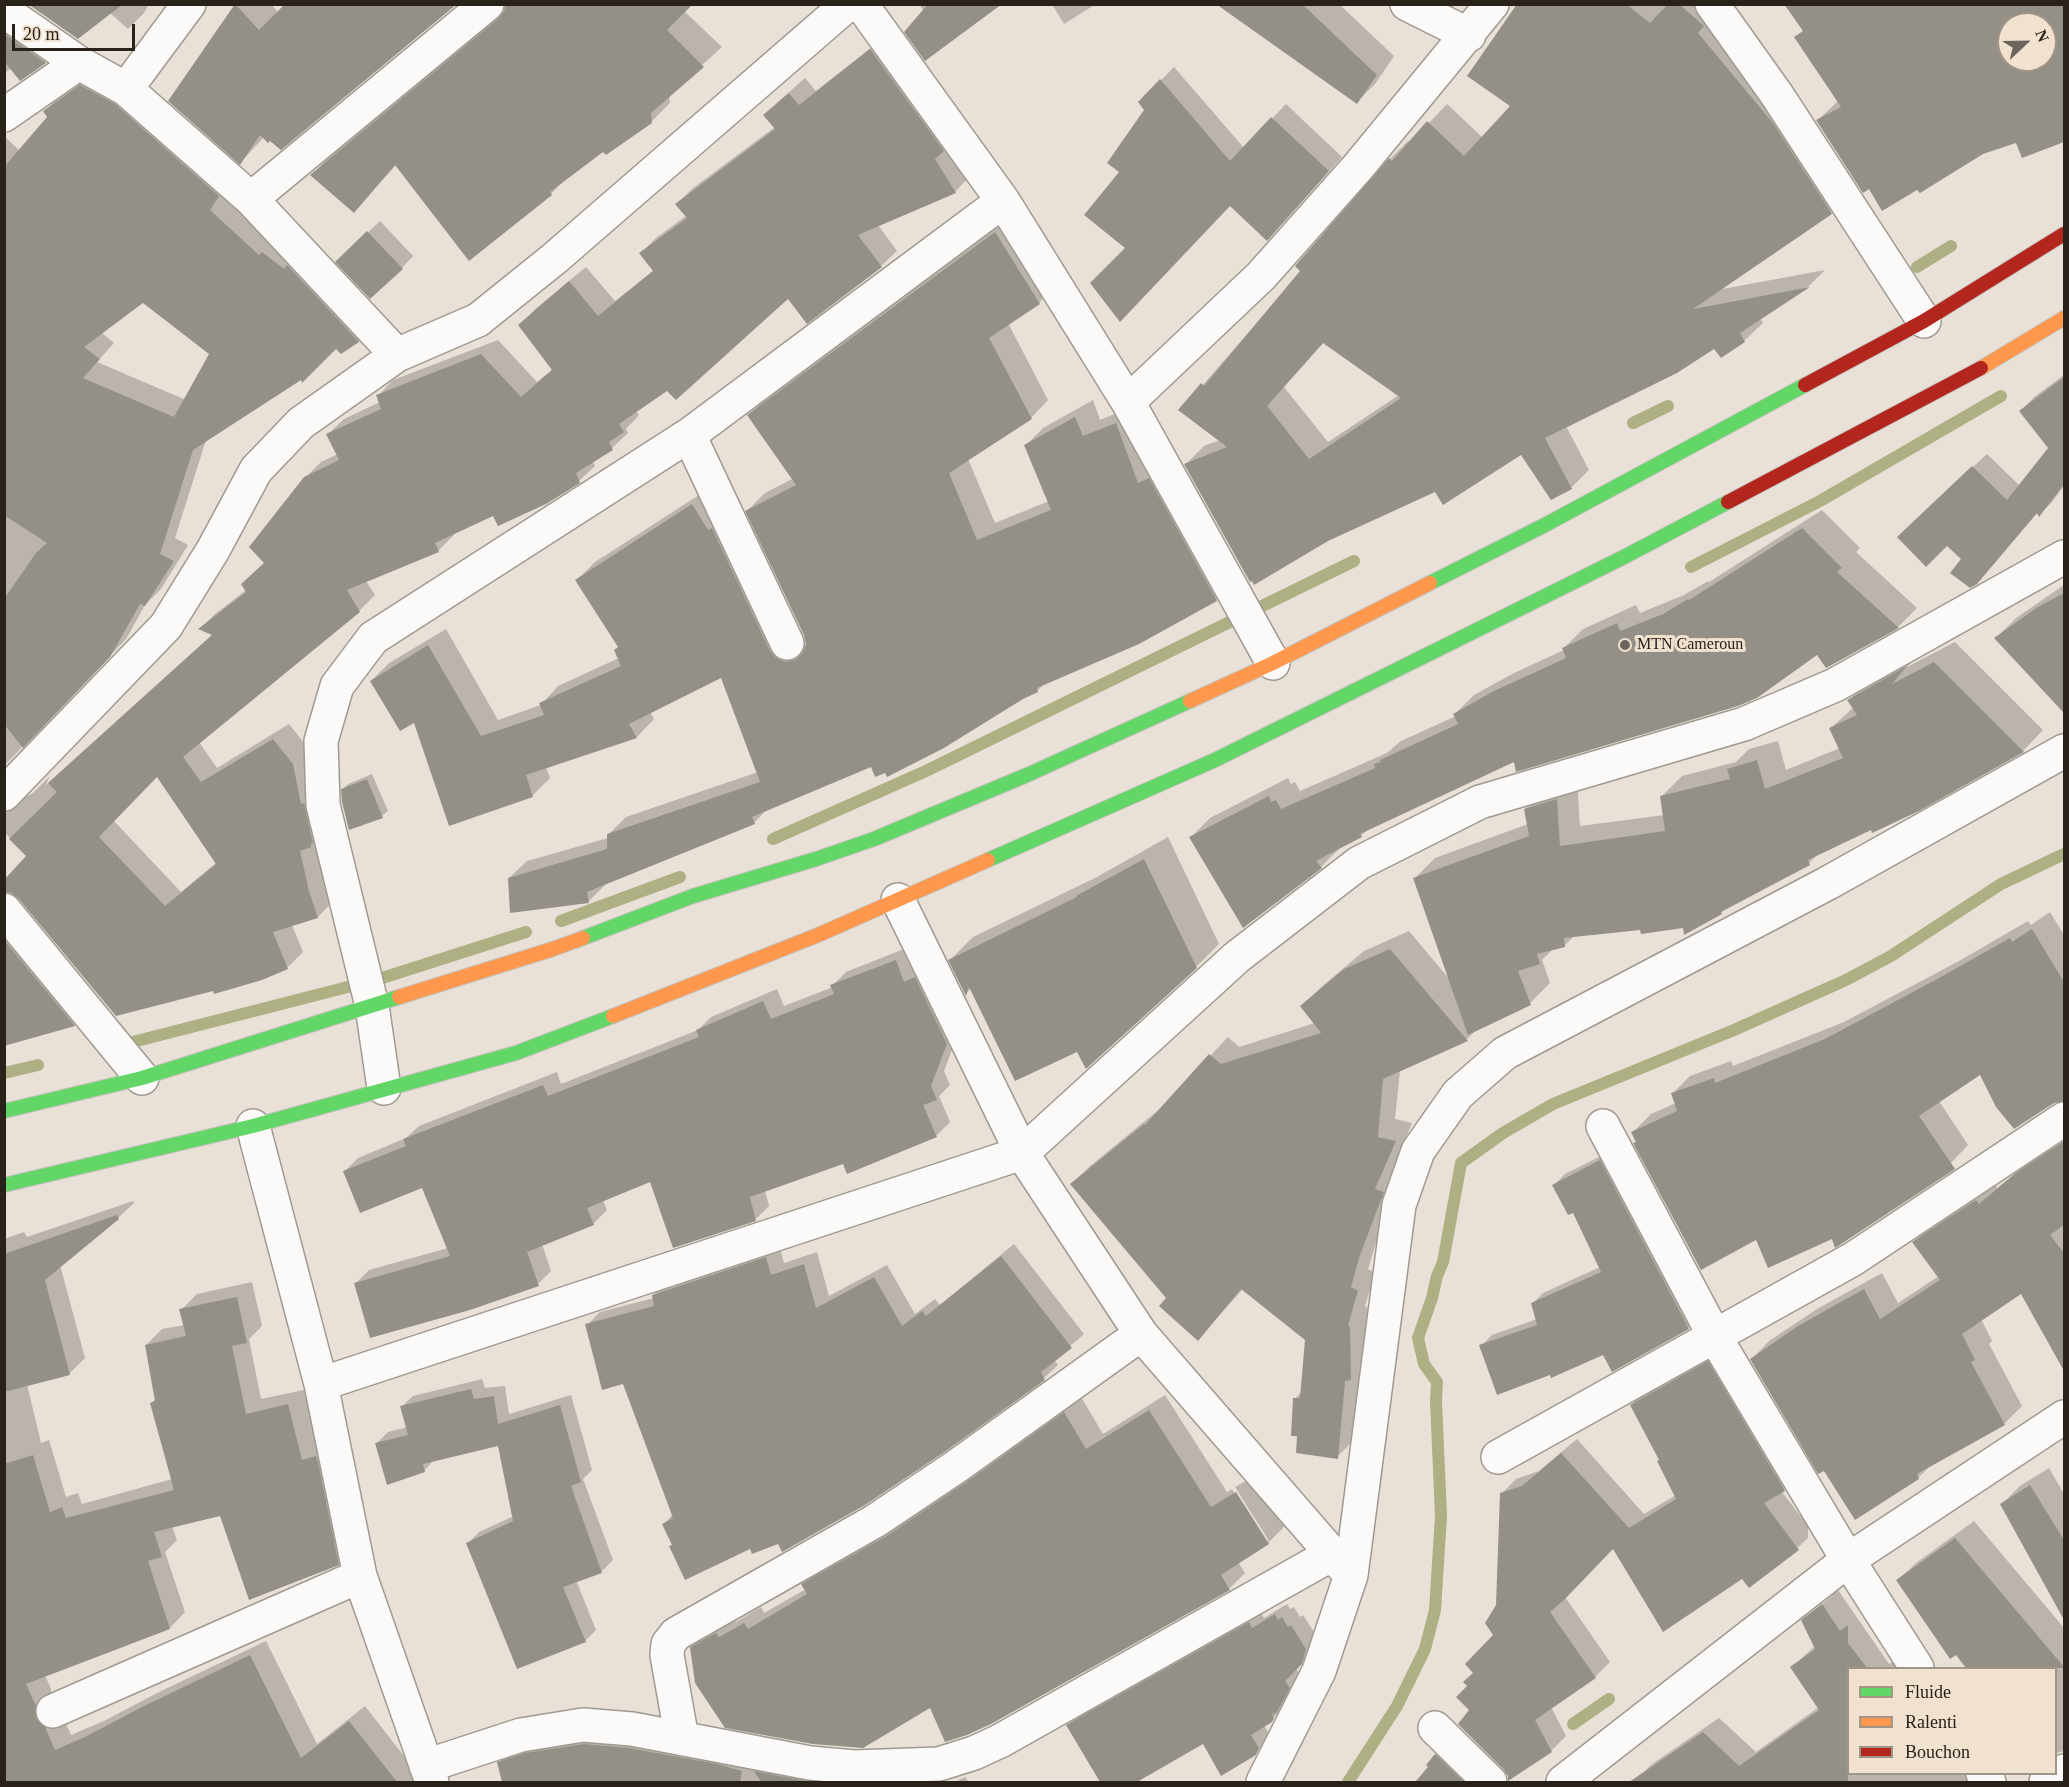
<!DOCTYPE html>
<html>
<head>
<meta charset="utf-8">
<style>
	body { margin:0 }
	#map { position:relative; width:2069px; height:1787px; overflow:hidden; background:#e9e1d7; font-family:Georgia,serif }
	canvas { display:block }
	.frame { position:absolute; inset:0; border:6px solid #28221b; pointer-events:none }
	.legend { position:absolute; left:1847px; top:1667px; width:210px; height:108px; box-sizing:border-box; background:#f1e2cf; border:2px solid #a19587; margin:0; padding:8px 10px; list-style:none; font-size:18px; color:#28221b }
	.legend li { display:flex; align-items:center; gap:12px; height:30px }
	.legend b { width:30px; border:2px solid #a19587 }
	.north { position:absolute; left:1997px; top:12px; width:60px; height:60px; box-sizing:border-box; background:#f1e2cf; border:2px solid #a19587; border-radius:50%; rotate:68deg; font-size:16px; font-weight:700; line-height:24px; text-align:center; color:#28221b }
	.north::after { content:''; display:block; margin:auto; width:21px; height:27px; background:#6c655d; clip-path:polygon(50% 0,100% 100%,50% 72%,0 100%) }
	.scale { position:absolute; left:12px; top:24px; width:123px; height:27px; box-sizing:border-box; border:3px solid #28221b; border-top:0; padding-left:8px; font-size:18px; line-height:21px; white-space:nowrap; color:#28221b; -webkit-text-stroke:4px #f1e2cf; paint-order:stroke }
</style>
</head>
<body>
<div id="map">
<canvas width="2069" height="1787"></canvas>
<div class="frame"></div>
<ul class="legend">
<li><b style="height:8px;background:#63d668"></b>Fluide</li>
<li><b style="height:8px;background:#ff974d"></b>Ralenti</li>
<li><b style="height:8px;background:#b3261e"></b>Bouchon</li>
</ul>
<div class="north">N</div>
<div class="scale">20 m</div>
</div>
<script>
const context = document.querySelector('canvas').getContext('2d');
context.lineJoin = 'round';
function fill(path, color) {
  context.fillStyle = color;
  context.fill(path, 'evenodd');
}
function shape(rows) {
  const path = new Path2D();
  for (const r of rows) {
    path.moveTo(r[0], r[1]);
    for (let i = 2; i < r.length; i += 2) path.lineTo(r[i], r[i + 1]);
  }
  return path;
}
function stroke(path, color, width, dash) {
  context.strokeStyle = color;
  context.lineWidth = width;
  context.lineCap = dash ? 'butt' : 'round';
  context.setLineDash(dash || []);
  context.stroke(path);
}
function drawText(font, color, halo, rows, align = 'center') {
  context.font = font + ' Georgia,serif';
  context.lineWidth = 6;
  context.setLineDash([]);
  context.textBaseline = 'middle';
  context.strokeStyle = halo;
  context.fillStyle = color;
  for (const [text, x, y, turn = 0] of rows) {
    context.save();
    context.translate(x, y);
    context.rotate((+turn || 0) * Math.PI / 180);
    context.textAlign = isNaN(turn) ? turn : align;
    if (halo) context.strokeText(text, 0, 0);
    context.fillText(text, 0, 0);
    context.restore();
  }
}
fill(shape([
	[30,4,149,4,144,13,128,29,110,13],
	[237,4,271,4,278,12,264,137,240,163,170,101],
	[919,4,999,4,924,11],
	[1052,4,1096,4,1064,24],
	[1219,4,1339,4,1394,56,1375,84,1357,102],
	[1519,4,1718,4,1849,195,1831,213,1717,290,1825,270,1809,286,1760,318,1763,323,1744,341,1714,346,1566,426,1589,470,1571,488,1522,453,1435,490,1186,464,1204,446,1220,440,1181,410,1302,271,1297,266,1390,159,1408,141,1410,143,1447,104,1483,138,1512,105],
	[1324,342,1399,395,1328,442,1284,387],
	[1786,4,2064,4,2064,120,2057,127,1982,153,1917,188,1870,187,1818,120,1838,101,1796,37,1804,30],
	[2009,24,2045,24,2045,60,2009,60],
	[4,6,60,47,45,62,20,79,12,68,4,73],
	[506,11,684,11,722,47,669,95,670,103,651,122,604,150,568,176,551,194,397,164,354,211,312,175,330,156],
	[887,35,970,176,955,192,878,225,897,251,881,266,788,297,667,389,635,410,639,415,626,429,628,433,612,448,593,461,595,466,579,481,494,514,453,533,454,535,438,551,366,581,375,595,359,611,199,742,217,768,289,724,308,748,333,901,318,917,292,925,303,952,287,968,28,856,4,832,4,789,15,797,26,797,33,793,50,776,46,785,213,634,200,629,215,614,246,590,265,563,305,478,321,462,338,454,328,434,344,419,380,402,378,396,393,380,498,340,537,382,553,369,520,325,535,309,586,267,615,301,654,270,641,253,656,238,687,215,677,204,693,188,775,127,765,116,780,100,805,78,816,91],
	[157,775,217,862,181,892,113,820],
	[1174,67,1244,148,1286,104,1342,157,1281,225,1230,204,1127,248,1121,172,1146,110,1140,102],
	[97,70,374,326,359,341,341,352,342,345,206,440,175,538,188,545,161,589,145,605,126,639,4,766,4,136,20,151,49,117,45,111,60,96],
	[143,301,211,353,186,400,97,362,114,343,101,332],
	[1013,216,1056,285,1039,303,1008,323,1048,400,1031,418,968,459,995,523,1049,501,1026,445,1043,428,1093,400,1100,420,1134,406,1234,582,1216,600,1046,682,1037,691,886,771,872,765,768,808,754,823,606,884,588,902,509,878,527,861,608,838,608,835,626,817,758,772,722,676,650,712,654,719,637,737,546,767,550,778,532,796,414,721,371,681,389,663,446,629,498,720,541,705,558,686,619,658,619,646,577,580,595,562,710,488,803,645,807,644,805,635,747,511,765,493,794,478,749,415,766,398],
	[380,221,413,256,402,268,337,262],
	[2064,375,2064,486,2052,502,2039,515,2038,512,1976,583,1963,559,1947,544,1912,523,1987,454,2020,486,2050,448,2021,411,2034,397],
	[1822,510,1860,548,1856,552,1917,608,1898,627,1827,666,1818,653,1515,760,1368,829,1361,836,1340,848,1321,867,1191,837,1210,818,1288,778,1291,784,1295,782,1300,791,1387,753,1401,741,1456,716,1455,714,1474,695,1514,673,1564,650,1564,648,1583,629,1636,605,1640,613,1684,595,1708,581,1709,582],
	[2064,585,2064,710,1996,638,2016,618],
	[1955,642,2043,730,2023,751,1918,809,1820,852,1809,863,1726,908,1721,913,1684,926,1575,935,1564,946,1553,949,1542,960,1550,983,1530,1003,1478,1028,1467,1039,1400,1070,1395,1119,1412,1123,1392,1171,1401,1174,1378,1236,1368,1269,1375,1273,1365,1306,1368,1309,1369,1360,1355,1439,1337,1457,1299,1435,1295,1399,1302,1391,1307,1339,1243,1289,1198,1339,1168,1298,1072,1184,1090,1166,1162,1107,1228,1037,1239,1047,1315,1023,1302,1006,1320,988,1364,951,1409,931,1451,981,1415,878,1435,858,1528,824,1525,809,1546,789,1577,779,1580,826,1665,815,1662,796,1682,776,1736,762,1749,749,1778,741,1786,770,1840,748,1831,728,1854,707,1849,700,1870,680,1922,650,1907,667],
	[372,774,388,811,382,816,350,828,343,789,348,784],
	[1168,837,1219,944,1196,967,971,988,966,993,950,960,973,937,1097,877],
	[9,893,12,899,97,1003,75,1025,4,1044,4,897],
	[2050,912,2064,935,2064,1080,2009,1121,1981,1073,1939,1101,1968,1145,1951,1163,1832,1237,1757,1238,1637,1142,1633,1132,1651,1114,1676,1103,1672,1094,1690,1076,1731,1061,1733,1066,1844,1022,1959,961,2028,921,2031,925],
	[909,947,960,1029,944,1071,950,1085,939,1096,950,1122,936,1136,844,1163,765,1190,769,1206,756,1219,674,1246,651,1180,603,1200,607,1210,593,1224,542,1244,551,1271,538,1284,356,1283,369,1270,448,1248,423,1186,345,1171,358,1158,406,1138,419,1126,557,1072,561,1084,698,1030,711,1017,777,989,784,1006,833,987,832,986,846,972],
	[2064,1142,2064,1349,2056,1353,2021,1292,1981,1319,1992,1341,1989,1344,2022,1406,2004,1424,1932,1464,1918,1478,1752,1359,1769,1341,1817,1309,1882,1273,1898,1303,1939,1276,1914,1242,1932,1225,1994,1183,1997,1188,2031,1160],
	[1611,1151,1699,1317,1688,1328,1613,1370,1603,1353,1551,1373,1481,1346,1492,1335,1537,1319,1532,1304,1543,1293,1600,1267,1574,1211,1554,1185,1565,1174],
	[133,1201,134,1203,118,1218,60,1265,85,1358,69,1374,27,1384,41,1443,49,1440,66,1497,78,1493,82,1504,172,1479,151,1403,156,1399,146,1345,162,1329,185,1325,181,1310,197,1294,252,1282,262,1326,249,1339,261,1399,304,1390,317,1446,354,1548,338,1564,221,1514,172,1526,177,1540,165,1552,185,1612,170,1628,45,1675,51,1689,51,1703,61,1712,71,1735,104,1721,157,1693,266,1641,317,1744,365,1706,414,1769,411,1772,415,1782,4,1782,4,1239,24,1232,27,1237],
	[1014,1244,1084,1334,1054,1360,1058,1365,1044,1378,945,1449,778,1542,751,1547,673,1545,664,1524,673,1514,624,1382,587,1325,600,1312,654,1298,653,1295,666,1282,779,1245,784,1263,817,1252,829,1296,887,1265,915,1314,935,1299,940,1305],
	[1723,1347,1799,1475,1782,1492,1808,1526,1808,1538,1792,1553,1743,1577,1614,1547,1565,1597,1610,1662,1595,1677,1551,1707,1566,1736,1551,1751,1509,1776,1471,1710,1468,1686,1495,1635,1498,1605,1501,1494,1516,1479,1539,1471,1577,1439,1644,1514,1676,1495,1660,1460,1631,1405,1647,1390],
	[482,1379,485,1388,505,1386,509,1414,571,1395,592,1470,583,1479,613,1560,602,1571,576,1580,596,1630,585,1641,468,1543,479,1532,514,1516,500,1444,435,1459,424,1471,377,1443,388,1432,407,1427,401,1407,413,1396],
	[1165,1395,1227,1492,1232,1489,1266,1541,1269,1541,1235,1487,1253,1477,1285,1526,1268,1543,1238,1562,1245,1573,1229,1589,931,1706,692,1648,709,1631,733,1618,736,1622,761,1607,764,1613,806,1589,803,1585,819,1568,1081,1397,1103,1434],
	[2049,1468,2064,1494,2064,1617,2002,1504,2020,1486],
	[1974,1521,2064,1628,2064,1751,2056,1753,2056,1668,1968,1668,1898,1580,1916,1563],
	[1838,1590,1889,1664,1895,1660,1901,1668,1848,1668,1848,1774,1974,1774,1966,1782,1640,1782,1637,1779,1652,1764,1719,1718,1756,1752,1819,1707,1792,1667,1815,1646,1803,1621],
	[1287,1604,1290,1609,1294,1607,1300,1617,1303,1615,1317,1637,1313,1651,1296,1668,1300,1675,1289,1699,1284,1704,1284,1709,1264,1725,1270,1736,1255,1754,1203,1741,1134,1782,1101,1782,1068,1726,1079,1714,1261,1612,1264,1618],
	[599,1730,814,1766,813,1782,504,1782,499,1763,514,1748],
	[1451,1740,1498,1782,1429,1782,1433,1775,1436,1755],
	[965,1777,969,1782,955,1782]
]), '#0003');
stroke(shape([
	[1917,267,1951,246],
	[1633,423,1668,406],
	[1691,567,1820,501,2001,396],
	[773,839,926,771,1354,561],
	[561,921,680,877],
	[125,1044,379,979,526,932],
	[4,1073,38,1065],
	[1573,1724,1609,1699],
	[1348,1782,1397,1706,1425,1649,1435,1610,1441,1516,1436,1401,1437,1382,1424,1364,1418,1338,1432,1298,1437,1276,1443,1262,1461,1163,1503,1133,1553,1104,1734,1030,1846,980,1891,956,2001,884,2064,854]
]), '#aeb084', 12);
fill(shape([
	[28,4,123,4,78,39],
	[235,4,259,30,285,4,457,4,281,150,270,141,268,143,260,135,240,165,168,101],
	[505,4,693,4,667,30,704,67,651,113,652,123,606,155,603,152,550,192,552,195,469,261,395,165,354,213,310,175,499,18,504,11],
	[928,4,1002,4,925,61,904,32],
	[1216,4,1302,4,1377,75,1357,104],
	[1517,4,1626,4,1650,23,1668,4,1679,4,1704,26,1698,33,1773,123,1832,214,1693,309,1810,287,1740,333,1745,342,1721,358,1714,349,1677,373,1545,438,1572,489,1551,500,1521,455,1443,505,1435,492,1328,541,1254,585,1252,581,1250,582,1184,464,1227,447,1178,410,1201,383,1204,386,1300,271,1295,266,1389,158,1392,161,1427,121,1464,156,1510,106,1467,76],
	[1323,343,1401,398,1309,459,1267,406],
	[1784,4,2064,4,2064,142,2022,158,2016,143,1983,154,1920,193,1917,190,1882,211,1869,189,1863,193,1816,120,1841,107,1794,37,1803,31],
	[2009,24,2045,24,2045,60,2009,60],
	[4,34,46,63,20,81,4,61],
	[870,49,944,151,935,159,956,193,858,235,882,267,807,324,788,299,676,400,667,391,619,424,624,432,609,442,613,450,576,473,580,483,546,504,498,526,493,516,435,543,439,552,347,590,360,612,183,757,201,782,273,739,293,764,301,804,304,803,313,843,311,844,311,847,300,851,309,891,318,918,273,932,288,969,262,980,214,994,213,991,116,1016,18,898,11,893,4,892,4,880,26,856,9,839,57,792,48,783,212,635,198,629,246,592,241,584,264,563,249,547,304,477,339,460,326,434,381,409,376,395,481,354,521,397,552,370,518,325,569,281,598,316,653,271,639,253,687,218,675,204,775,129,763,115,789,93,799,105],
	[157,777,216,864,165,906,99,837],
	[1160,79,1230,161,1271,117,1329,171,1267,241,1230,206,1120,322,1090,283,1125,248,1084,215,1119,172,1107,163,1144,110,1138,102],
	[80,85,115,104,219,196,210,210,259,255,262,252,284,269,287,265,359,342,341,354,336,349,302,383,301,380,193,450,160,554,174,561,145,606,140,604,110,657,23,748,4,724,4,599,36,553,47,543,4,515,4,167,47,117,43,111],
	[143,303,209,354,174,417,83,378,100,359,84,347],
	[367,231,403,269,370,299,335,262],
	[995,232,1040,304,989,338,1032,419,949,473,977,540,1051,510,1024,445,1075,417,1083,436,1116,423,1138,483,1149,478,1217,601,1139,644,1037,688,1038,692,1023,699,944,748,887,777,885,773,875,777,871,767,752,817,755,824,587,892,589,903,510,913,508,878,607,849,607,834,760,782,721,678,629,724,637,738,526,775,533,797,449,826,414,723,400,731,370,681,428,645,481,736,544,715,539,703,621,666,614,650,618,647,575,580,692,504,708,530,712,528,770,651,776,658,785,662,795,660,802,654,806,645,804,635,745,511,796,485,747,415],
	[2064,377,2064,484,2039,517,2037,513,1977,584,1970,588,1950,573,1961,559,1947,546,1926,567,1897,537,1972,466,2007,500,2048,448,2019,411],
	[1802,528,1842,568,1837,572,1899,628,1826,668,1817,655,1757,698,1738,706,1516,772,1514,762,1360,834,1362,837,1316,861,1322,868,1243,928,1189,837,1269,796,1271,802,1276,800,1281,809,1375,768,1374,764,1381,762,1380,760,1458,724,1453,714,1494,691,1564,659,1566,657,1562,648,1617,623,1620,631,1663,614,1688,599,1689,600],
	[2064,593,2064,713,1994,638,2038,607],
	[1934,662,2024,752,1919,811,1872,833,1871,830,1808,860,1810,865,1721,912,1722,914,1684,935,1683,928,1641,934,1640,930,1564,938,1565,947,1537,954,1540,964,1518,971,1531,1005,1468,1035,1413,878,1529,836,1524,809,1557,799,1560,846,1665,831,1660,796,1730,779,1727,769,1757,760,1765,789,1843,758,1829,728,1857,715,1847,700,1907,666,1892,684],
	[367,779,383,818,349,830,342,802,341,789],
	[1144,859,1197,968,1086,1069,1077,1052,1015,1081,969,987,966,996,948,960,1077,897,1076,896],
	[2032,929,2064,982,2064,1101,2054,1103,2014,1129,1996,1107,1980,1075,1919,1116,1955,1169,1835,1248,1832,1239,1768,1268,1756,1240,1701,1270,1633,1143,1636,1142,1631,1132,1677,1111,1671,1093,1714,1078,1715,1083,1825,1039,1939,978,2010,938,2012,942],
	[4,940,75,1026,4,1046],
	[1390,949,1468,1041,1383,1079,1378,1137,1396,1141,1375,1189,1384,1192,1360,1255,1351,1287,1358,1291,1348,1325,1350,1327,1351,1380,1345,1381,1338,1459,1296,1453,1297,1436,1291,1436,1293,1398,1300,1398,1305,1340,1241,1289,1198,1341,1159,1306,1166,1298,1070,1184,1144,1124,1145,1125,1209,1054,1221,1064,1321,1033,1300,1006,1344,969],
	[896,960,904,982,915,977,947,1044,931,1086,937,1100,923,1105,937,1137,847,1174,843,1164,750,1197,756,1221,673,1248,650,1182,587,1208,594,1225,527,1252,539,1286,470,1310,370,1338,354,1283,450,1256,422,1188,360,1213,343,1171,406,1146,403,1139,543,1085,548,1096,699,1037,696,1030,763,1001,771,1019,834,994,830,985],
	[2064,1141,2064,1225,2050,1235,2064,1253,2064,1371,2021,1294,1962,1334,1975,1360,1971,1362,2005,1425,1917,1474,1919,1479,1855,1520,1824,1471,1818,1474,1750,1359,1798,1326,1864,1289,1880,1319,1940,1280,1912,1242,1976,1200,1979,1204,2016,1173],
	[1600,1160,1689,1329,1612,1372,1603,1355,1551,1378,1550,1375,1497,1395,1479,1345,1537,1325,1531,1303,1601,1272,1573,1213,1568,1215,1552,1185],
	[117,1215,119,1219,45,1280,70,1375,4,1392,4,1254],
	[1001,1256,1072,1348,1041,1372,1045,1380,946,1451,865,1505,782,1552,778,1544,752,1554,750,1549,685,1580,669,1546,672,1545,662,1524,673,1518,623,1384,602,1390,585,1324,654,1306,652,1295,766,1257,771,1275,804,1264,816,1308,874,1277,902,1326,922,1311,926,1316],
	[237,1297,247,1343,232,1346,246,1414,288,1404,302,1460,316,1456,318,1462,339,1565,249,1600,220,1516,154,1532,162,1557,148,1561,170,1629,26,1684,36,1706,36,1718,45,1727,55,1750,87,1736,140,1708,250,1655,301,1758,349,1721,397,1782,4,1782,4,1464,33,1455,50,1512,62,1507,66,1518,174,1490,150,1403,155,1401,145,1345,186,1336,179,1309],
	[1708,1361,1785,1491,1764,1503,1799,1550,1749,1588,1742,1579,1663,1632,1613,1549,1564,1600,1550,1612,1596,1678,1535,1720,1552,1752,1508,1781,1508,1776,1503,1769,1458,1724,1469,1710,1456,1697,1467,1686,1463,1682,1473,1673,1465,1664,1493,1635,1485,1623,1496,1605,1500,1493,1522,1486,1561,1453,1629,1528,1676,1499,1657,1461,1659,1460,1630,1405],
	[471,1389,474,1399,494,1396,498,1424,560,1405,581,1482,571,1486,602,1573,563,1587,586,1642,517,1669,466,1543,513,1521,498,1446,423,1464,425,1472,387,1485,375,1443,408,1435,400,1406],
	[1149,1410,1211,1507,1236,1492,1269,1544,1221,1575,1230,1590,991,1724,967,1735,945,1742,930,1708,863,1748,813,1744,725,1728,695,1683,690,1647,716,1633,719,1637,744,1623,748,1629,807,1594,801,1584,885,1537,968,1481,1064,1412,1086,1449],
	[2030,1485,2064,1540,2064,1620,2000,1504],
	[1955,1538,2064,1667,2064,1668,1966,1668,1956,1655,1950,1659,1896,1580],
	[1822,1604,1840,1631,1848,1625,1848,1643,1867,1668,1848,1668,1848,1782,1629,1782,1703,1732,1739,1766,1819,1710,1790,1667,1815,1649,1801,1620],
	[1275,1614,1278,1620,1282,1617,1288,1627,1291,1625,1306,1649,1302,1664,1285,1681,1290,1688,1277,1712,1272,1715,1274,1718,1272,1722,1251,1735,1259,1748,1256,1755,1221,1776,1203,1744,1137,1782,1100,1782,1066,1725,1249,1622,1252,1628],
	[584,1744,629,1748,717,1764,742,1771,740,1782,502,1782,497,1762,525,1753],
	[1435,1754,1464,1782,1415,1782,1428,1767,1426,1765],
	[754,1771,806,1781,807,1781,761,1782]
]), '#949087');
const street = shape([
	[861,4,1003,201,1128,402,1273,663],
	[1407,4,1469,35],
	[1712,4,1777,95,1924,321],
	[4,11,79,63,126,89,251,199,397,355],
	[126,89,189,4],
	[4,115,79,63],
	[251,199,487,4],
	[1128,402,1261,276,1358,167,1492,4],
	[689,435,787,643],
	[4,794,166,626,213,550,256,470,301,423,397,355,478,320,555,258,848,4],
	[898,900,1022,1153,1141,1334,1346,1570],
	[4,910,142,1078],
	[384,1088,372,1006,323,805,321,741,337,686,373,638,689,435,1003,201],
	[253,1126,321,1384,360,1576,432,1782],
	[1603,1126,1715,1337,1848,1560,1917,1668],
	[321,1384,1022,1153,1237,957,1359,863,1480,802,1744,724,1835,685,2064,557],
	[1498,1457,1853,1259,2064,1119],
	[53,1711,360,1576],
	[1435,1728,1490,1782],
	[682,1739,667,1655,668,1644,676,1634,875,1521,957,1466,1141,1334],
	[426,1766,521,1735,583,1725,632,1729,810,1763,854,1767,939,1764,974,1753,1000,1741,1332,1554],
	[1983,1774,1989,1782],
	[1263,1782,1319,1671,1351,1575,1399,1205,1418,1151,1458,1094,1505,1053,1828,883,2064,751],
	[1563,1782,1848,1560,2064,1417],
	[2046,1782,2064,1771]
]);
const fast = shape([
	[1430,583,1543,526,1805,385],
	[988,860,1215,760,1624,557,1728,502],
	[583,938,693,896,816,859,874,839,1027,775,1190,701],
	[4,1111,142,1078,399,997],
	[4,1185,253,1126,516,1053,613,1016]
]);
const slow = shape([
	[1981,368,2064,318],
	[1190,701,1273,663,1430,583],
	[399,997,553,949,583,938],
	[613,1016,818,935,988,860]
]);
const jam = shape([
	[1805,385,1924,321,2064,234],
	[1728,502,1981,368]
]);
stroke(street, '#9f9991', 36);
stroke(fast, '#c4c0bb', 16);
stroke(slow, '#c4c0bb', 16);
stroke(jam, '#c4c0bb', 16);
stroke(street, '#fcfaf9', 33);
stroke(fast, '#63d668', 14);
stroke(slow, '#ff974d', 14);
stroke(jam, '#b3261e', 14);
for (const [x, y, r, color] of [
	[1625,645,6,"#6c655d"]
]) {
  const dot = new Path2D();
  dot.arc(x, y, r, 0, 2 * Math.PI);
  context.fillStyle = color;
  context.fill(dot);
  stroke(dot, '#f1e2cf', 2);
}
drawText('16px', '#28221b', '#f1e2cf', [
	["MTN Cameroun",1637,645]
], 'left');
</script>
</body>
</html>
